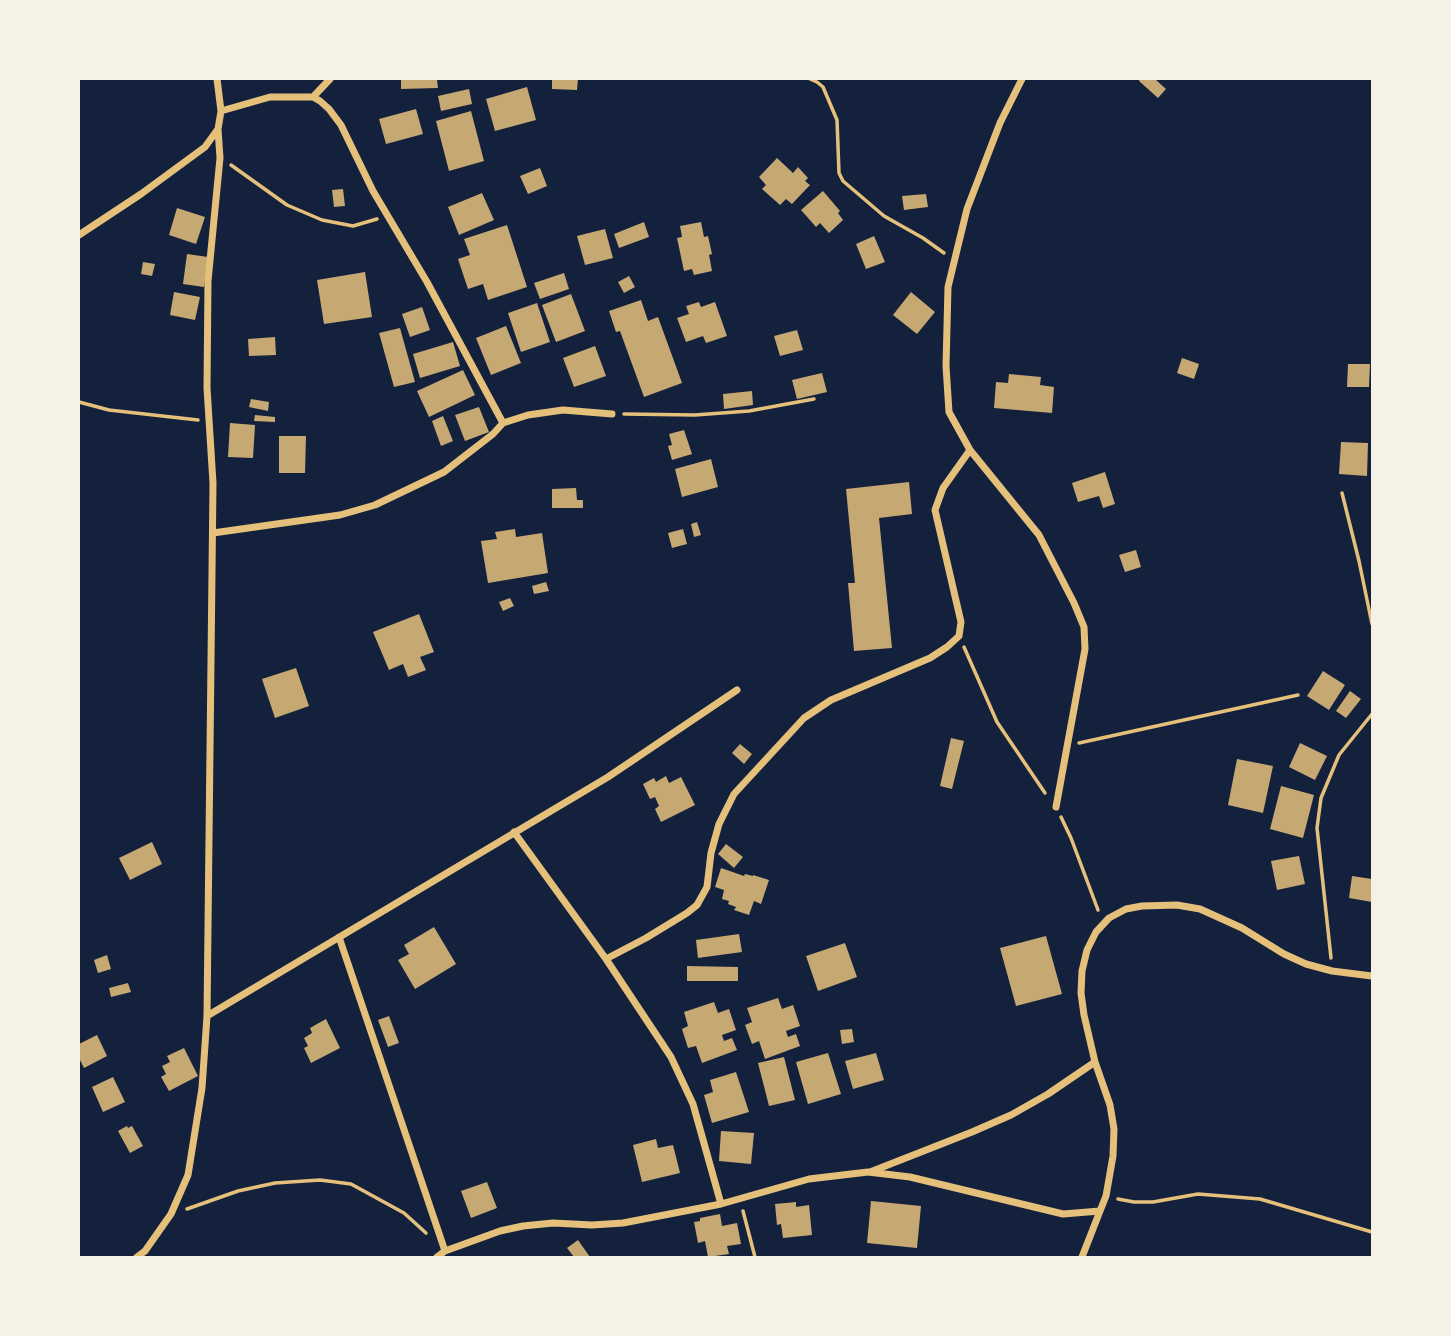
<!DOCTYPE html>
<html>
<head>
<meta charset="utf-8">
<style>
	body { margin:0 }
	#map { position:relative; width:1451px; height:1336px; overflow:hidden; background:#14213d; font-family:Poppins,sans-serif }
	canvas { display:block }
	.frame { position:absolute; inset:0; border:80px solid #f6f1e7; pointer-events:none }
</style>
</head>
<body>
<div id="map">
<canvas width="1451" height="1336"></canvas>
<div class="frame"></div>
</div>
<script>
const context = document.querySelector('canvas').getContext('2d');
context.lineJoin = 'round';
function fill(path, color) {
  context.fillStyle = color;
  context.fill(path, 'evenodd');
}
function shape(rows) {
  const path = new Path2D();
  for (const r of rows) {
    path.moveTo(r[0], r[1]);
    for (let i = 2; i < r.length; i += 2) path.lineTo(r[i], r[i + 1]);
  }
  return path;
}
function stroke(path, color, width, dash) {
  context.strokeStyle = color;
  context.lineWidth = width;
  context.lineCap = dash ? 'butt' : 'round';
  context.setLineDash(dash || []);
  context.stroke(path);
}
fill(shape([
	[401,79,437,79,438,88,401,89],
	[552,79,578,79,577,90,552,89],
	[1140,79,1155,79,1166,89,1158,98,1139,81],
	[527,87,536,120,495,131,486,99],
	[469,89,472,104,441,111,438,96],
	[416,109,423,134,386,144,379,119],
	[471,111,484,161,449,171,436,121],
	[777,158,793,173,798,167,808,178,805,181,810,185,792,204,786,199,780,205,762,189,766,185,759,177],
	[540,168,547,186,528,194,520,176],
	[343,189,345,206,334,207,332,190],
	[823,191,840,211,838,213,843,220,829,233,820,223,816,227,801,210],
	[482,193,494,220,459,235,448,207],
	[926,194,928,207,904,210,902,196],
	[177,208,205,217,196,244,169,235],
	[644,222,649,237,619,248,614,234],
	[701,222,704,237,708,236,712,254,709,255,712,271,694,275,692,269,684,271,677,238,682,237,680,226],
	[507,225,527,287,488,300,483,284,468,289,458,259,470,255,464,239],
	[605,229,613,258,585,265,577,236],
	[874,236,885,262,866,269,856,244],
	[187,254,208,257,204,287,183,284],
	[143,262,155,264,152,276,141,274],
	[365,272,372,317,324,324,317,280],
	[564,273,569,289,540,299,534,283],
	[629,276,635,287,624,293,618,282],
	[174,292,200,297,195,320,170,315],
	[911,292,935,312,917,334,893,315],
	[571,294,585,331,556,342,542,305],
	[641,300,648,321,658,317,682,383,644,397,620,331,616,332,609,311],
	[699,302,701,307,715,302,727,336,706,343,703,336,686,342,677,318,689,314,686,306],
	[537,303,550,342,521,352,508,313],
	[422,307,430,330,410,337,402,314],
	[506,326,521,363,491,375,476,338],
	[400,328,415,382,394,387,379,333],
	[797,330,803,350,780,356,774,336],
	[275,337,276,355,249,356,248,339],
	[453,342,460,366,420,378,413,354],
	[595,346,606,376,574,387,563,358],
	[1182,358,1199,364,1194,379,1177,373],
	[1348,364,1370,364,1369,387,1347,387],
	[463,370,475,395,429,417,417,391],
	[822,373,827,392,797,399,792,380],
	[1009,374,1041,377,1040,385,1054,387,1052,413,994,408,996,382,1008,383],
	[752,391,753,405,724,409,723,394],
	[251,399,269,402,268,411,249,407],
	[479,407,489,432,465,441,455,415],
	[255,415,275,417,275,422,254,421],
	[443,416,453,441,441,446,432,421],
	[230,423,255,425,253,458,228,457],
	[684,430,692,454,672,460,668,446,672,445,669,434],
	[279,436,306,436,305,473,279,473],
	[1341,442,1368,443,1367,476,1339,474],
	[711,459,718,487,682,497,675,469],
	[1105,472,1115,504,1103,508,1099,496,1078,502,1072,483],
	[909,482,912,514,879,518,892,648,854,651,848,583,855,583,846,489],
	[576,488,577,500,583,500,583,508,552,508,552,489],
	[697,522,701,535,694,537,691,524],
	[515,529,516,537,542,533,548,573,488,583,481,541,497,539,495,532],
	[683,529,687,544,672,548,668,533],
	[1136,550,1141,567,1125,572,1119,555],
	[546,582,549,591,534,594,532,586],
	[510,598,514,606,503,611,499,602],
	[419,614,434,652,420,657,426,670,408,677,403,664,389,670,373,632],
	[296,668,309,706,275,718,262,679],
	[1323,671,1345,685,1329,710,1307,696],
	[1350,691,1361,699,1346,718,1336,711],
	[951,738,964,741,952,789,940,786],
	[1300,743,1327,756,1315,780,1289,767],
	[740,744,752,754,744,764,732,753],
	[1237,759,1273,766,1263,813,1228,805],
	[666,776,669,783,681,777,695,805,661,822,655,809,659,806,655,797,650,799,643,784,654,778,656,782],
	[1281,786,1314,795,1303,838,1270,829],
	[152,842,162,864,130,880,119,858],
	[726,844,743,857,734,868,718,854],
	[1299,856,1305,884,1277,890,1271,861],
	[721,868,744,876,745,874,753,876,753,875,769,880,761,904,754,901,749,915,734,910,736,907,728,904,729,901,722,899,724,890,715,887],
	[1352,876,1372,879,1372,902,1349,898],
	[434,927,456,964,415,989,398,960,409,954,404,945],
	[739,934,742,952,698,958,696,940],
	[1046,936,1062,994,1016,1006,1000,948],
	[845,943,857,977,818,991,806,956],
	[107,955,111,969,98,973,94,960],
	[687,966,738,967,738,981,687,981],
	[128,983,131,992,111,997,109,988],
	[778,998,782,1009,793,1005,800,1026,786,1031,788,1037,796,1034,800,1046,765,1059,759,1041,752,1044,745,1025,752,1022,747,1008],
	[714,1002,718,1013,729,1009,736,1030,722,1035,724,1041,732,1038,737,1050,702,1063,696,1046,688,1048,682,1029,688,1026,684,1012],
	[389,1016,399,1043,388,1047,378,1020],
	[326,1019,340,1048,311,1063,304,1048,308,1046,304,1038,312,1033,310,1028],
	[852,1029,854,1042,842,1044,840,1030],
	[97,1035,107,1056,84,1068,79,1058,79,1044],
	[184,1048,198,1076,169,1091,161,1077,166,1074,162,1066,170,1062,167,1056],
	[828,1053,841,1094,808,1104,796,1062],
	[876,1053,884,1080,853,1089,845,1061],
	[784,1057,795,1100,769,1106,758,1063],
	[736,1072,749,1112,712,1123,704,1095,713,1092,710,1080],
	[113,1077,125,1102,103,1112,92,1087],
	[127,1126,128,1128,132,1126,143,1146,130,1153,118,1131],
	[721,1131,754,1133,751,1164,719,1161],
	[656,1139,658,1148,673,1145,680,1173,642,1182,633,1145],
	[487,1182,497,1208,471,1218,461,1191],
	[871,1201,921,1206,917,1248,867,1243],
	[796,1202,796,1207,809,1205,812,1235,783,1238,781,1224,777,1225,775,1204],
	[720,1214,722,1226,737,1223,741,1244,727,1246,729,1254,708,1257,705,1241,698,1243,694,1222,700,1221,700,1218],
	[578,1240,590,1257,574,1257,567,1248]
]), '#c6a872');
stroke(shape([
	[810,79,817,82,823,87,837,120,839,173,843,181,884,216,923,238,944,253],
	[231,165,287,205,322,220,353,226,377,219],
	[79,402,109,410,198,420],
	[624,414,695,415,749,411,814,399],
	[1342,493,1359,561,1372,624],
	[964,647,997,722,1045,793],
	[1079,743,1298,695],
	[1061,817,1071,838,1098,910],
	[1331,958,1317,828,1321,798,1339,755,1372,714],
	[1118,1199,1134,1202,1153,1202,1198,1194,1260,1199,1372,1232],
	[187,1209,238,1191,275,1183,320,1180,351,1184,404,1213,426,1233],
	[743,1211,755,1257]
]), '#e5c07b', 3.5);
stroke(shape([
	[1022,79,1000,123,967,209,948,287,946,366,949,412,970,450,1039,535,1074,603,1084,627,1085,649,1056,807],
	[313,97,330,79],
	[221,111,270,97,313,97,320,101,329,109,341,125,373,191,427,282,503,423],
	[79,235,141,194,205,147,218,129,221,111,217,79],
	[213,533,340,515,375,505,444,472,493,434,503,423,528,415,563,410,612,414],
	[514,832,606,959,671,1057,693,1104,721,1204],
	[339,937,445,1251],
	[606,959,646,938,687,913,697,905,707,887,711,853,719,824,734,794,804,718,831,700,930,658,947,647,959,636,961,622,935,510,943,488,970,450],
	[207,1016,608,777,737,690],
	[870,1172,972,1132,1011,1115,1048,1094,1095,1062],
	[137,1257,145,1251,171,1214,188,1175,202,1088,207,1016,213,483,207,388,208,281,220,158,218,129],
	[437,1257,445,1251,500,1231,523,1226,553,1223,592,1225,623,1223,721,1204,809,1179,868,1172,910,1177,1063,1214,1100,1211,1106,1196,1113,1156,1114,1129,1110,1105,1095,1062,1084,1015,1081,993,1082,971,1087,950,1096,932,1109,918,1126,909,1142,906,1177,905,1200,909,1242,928,1284,954,1306,964,1332,971,1372,976],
	[1082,1257,1100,1211]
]), '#e5c07b', 7);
</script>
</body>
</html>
